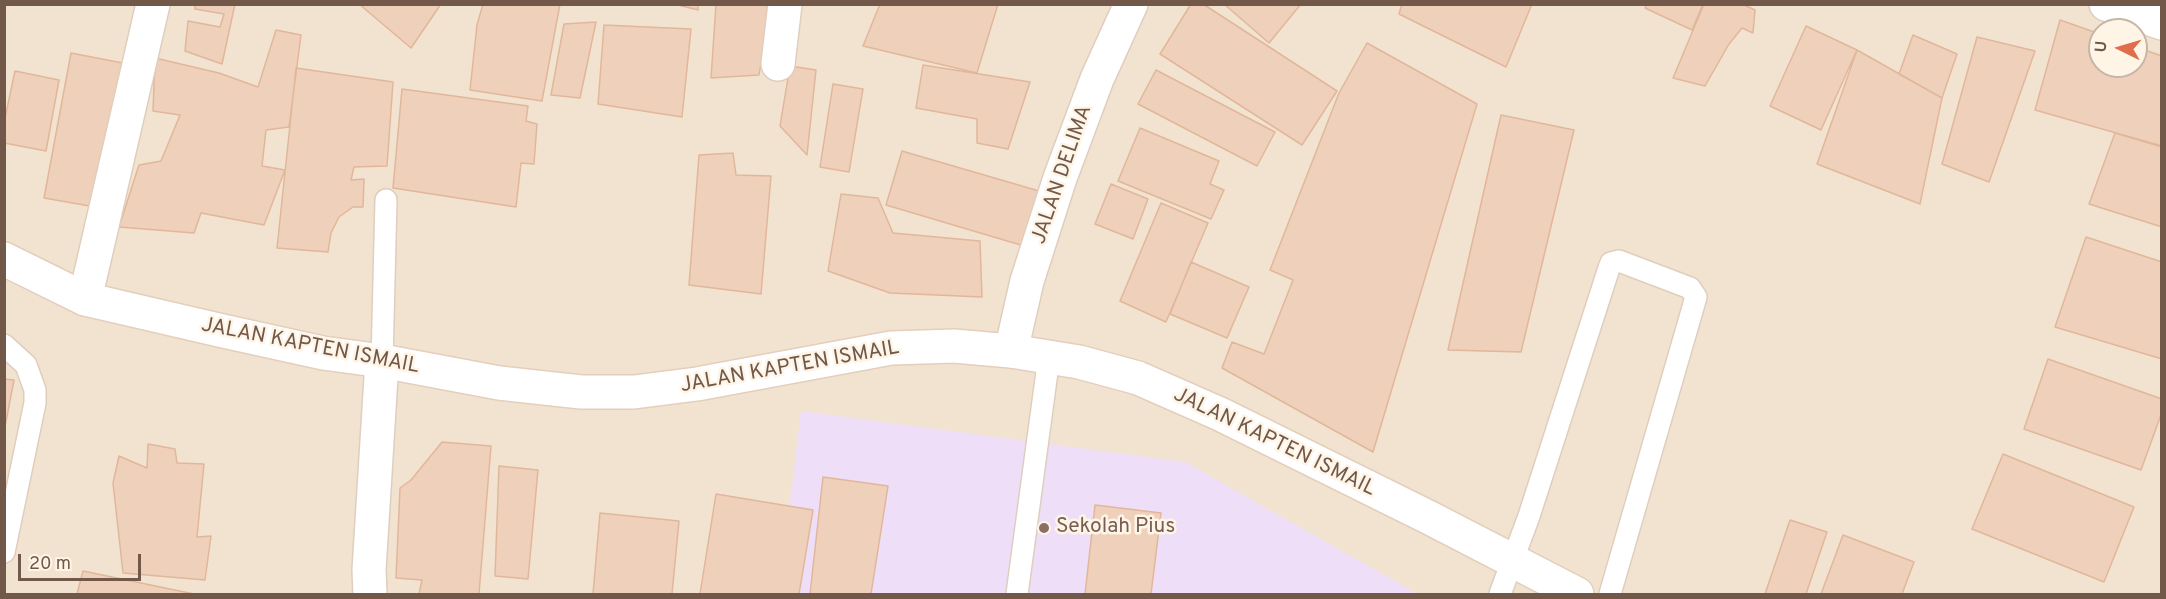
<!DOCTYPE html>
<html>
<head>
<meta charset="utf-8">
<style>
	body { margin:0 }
	#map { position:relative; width:2166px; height:599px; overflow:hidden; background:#fbf1e1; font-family:Overpass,sans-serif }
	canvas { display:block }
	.frame { position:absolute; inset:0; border:6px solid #715849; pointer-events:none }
	.north { position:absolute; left:2088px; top:18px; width:60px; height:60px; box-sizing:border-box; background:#fef5e7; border:2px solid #c6b6a8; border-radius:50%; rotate:275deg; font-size:16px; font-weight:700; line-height:24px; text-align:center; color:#715849 }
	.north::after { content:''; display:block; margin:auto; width:21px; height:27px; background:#e16e4a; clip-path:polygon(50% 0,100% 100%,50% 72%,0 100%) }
	.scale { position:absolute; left:18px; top:554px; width:123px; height:27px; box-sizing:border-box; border:3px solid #715849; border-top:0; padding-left:8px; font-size:18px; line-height:21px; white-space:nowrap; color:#715849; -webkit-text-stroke:4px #fef5e7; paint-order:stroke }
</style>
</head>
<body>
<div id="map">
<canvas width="2166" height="599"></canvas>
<div class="frame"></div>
<div class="north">U</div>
<div class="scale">20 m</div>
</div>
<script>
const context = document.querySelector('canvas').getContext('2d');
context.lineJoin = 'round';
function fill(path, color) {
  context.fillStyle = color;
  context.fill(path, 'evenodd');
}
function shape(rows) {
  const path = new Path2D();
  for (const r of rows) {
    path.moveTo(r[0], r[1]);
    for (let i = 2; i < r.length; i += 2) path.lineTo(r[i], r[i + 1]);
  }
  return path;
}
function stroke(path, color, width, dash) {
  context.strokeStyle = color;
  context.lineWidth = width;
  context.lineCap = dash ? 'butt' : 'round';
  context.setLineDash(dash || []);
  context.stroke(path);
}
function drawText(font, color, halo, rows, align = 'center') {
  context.font = font + ' Overpass,sans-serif';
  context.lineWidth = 5;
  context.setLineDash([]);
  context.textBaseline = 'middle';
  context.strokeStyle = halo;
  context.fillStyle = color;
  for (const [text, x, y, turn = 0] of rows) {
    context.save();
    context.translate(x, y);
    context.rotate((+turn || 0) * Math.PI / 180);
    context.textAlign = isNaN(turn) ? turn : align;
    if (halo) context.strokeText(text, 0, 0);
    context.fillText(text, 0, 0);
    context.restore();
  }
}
fill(shape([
	[5,5,2161,5,2161,594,5,594],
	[2100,30,2136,30,2136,66,2100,66]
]), '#f2e3d0');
fill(shape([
	[801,411,1185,462,1418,594,779,594]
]), '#eedef7');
const building = shape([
	[195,4,235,4,222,64,185,51,188,21,220,27,224,14,195,9,195,4],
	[359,4,441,4,411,48,359,4],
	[483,4,560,4,542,101,470,90,477,25,483,4],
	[674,4,698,4,698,10,674,4],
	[716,4,771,4,759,75,711,78,716,4],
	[880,4,998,4,977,73,863,46,880,4],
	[1191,4,1203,4,1337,91,1302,145,1160,54,1191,4],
	[1224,4,1301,4,1269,43,1224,4],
	[1402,4,1532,4,1506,67,1399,14,1402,4],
	[1647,4,1703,4,1692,30,1645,8,1647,4],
	[1704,4,1742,4,1755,10,1753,33,1742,28,1729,44,1705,86,1673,78,1704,4],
	[2060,20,2100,34,2100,66,2136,66,2136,47,2162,56,2162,146,2035,110,2060,20],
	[596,22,580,98,551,95,564,24,596,22],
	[604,25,691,29,682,117,598,104,604,25],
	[1806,26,1857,50,1821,130,1770,106,1806,26],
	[276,30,301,35,289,127,266,130,262,166,285,170,264,225,201,213,194,233,119,227,139,165,161,161,180,115,153,111,155,58,219,73,258,87,276,30],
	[1913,35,1957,54,1942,98,1899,74,1913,35],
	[1977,37,2035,51,1989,182,1942,164,1977,37],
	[1367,43,1477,104,1373,452,1222,368,1232,342,1264,354,1293,280,1270,270,1339,93,1367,43],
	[1857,50,1942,98,1920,204,1817,164,1857,50],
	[71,53,128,64,101,208,44,198,71,53],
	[923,65,1030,82,1008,149,977,143,977,119,916,108,923,65],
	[790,66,816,70,807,155,780,126,790,66],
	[296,68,393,82,387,166,354,167,351,180,364,179,363,207,353,207,339,217,331,233,328,252,277,248,296,68],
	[1156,70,1275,132,1257,166,1138,104,1156,70],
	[15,71,59,80,46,151,4,143,4,123,15,71],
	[833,84,863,89,849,172,820,167,833,84],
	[402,89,528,106,526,121,537,124,534,164,521,163,516,207,393,188,402,89],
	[1501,115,1574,130,1521,352,1448,350,1501,115],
	[1140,128,1219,161,1210,184,1224,190,1211,219,1118,181,1140,128],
	[2115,133,2162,147,2162,227,2089,204,2115,133],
	[902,151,1039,191,1024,246,886,205,902,151],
	[733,153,736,175,771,176,761,294,689,285,699,155,733,153],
	[1111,184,1148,199,1133,239,1095,224,1111,184],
	[841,194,878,198,893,233,980,241,982,297,890,293,828,271,841,194],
	[1161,203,1208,223,1166,322,1120,301,1161,203],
	[2086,237,2162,262,2162,359,2055,327,2086,237],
	[1191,262,1249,287,1227,338,1170,314,1191,262],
	[2048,359,2162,399,2162,412,2141,470,2024,429,2048,359],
	[4,379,14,380,4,432,4,379],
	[442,442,491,446,479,594,419,594,422,580,396,578,400,488,411,480,442,442],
	[148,444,175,449,177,463,204,464,197,537,211,536,205,580,123,573,113,483,119,456,147,468,148,444],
	[2003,454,2134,507,2104,582,1972,529,2003,454],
	[499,466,538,470,528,579,495,576,499,466],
	[823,477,888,486,871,594,810,594,823,477],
	[716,494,813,510,799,594,700,594,716,494],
	[1095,505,1161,513,1151,594,1085,594,1095,505],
	[600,513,679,521,672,594,593,594,600,513],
	[1790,520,1827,532,1806,594,1765,594,1790,520],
	[1843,535,1914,562,1902,594,1821,594,1843,535],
	[83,571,194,594,77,594,83,571]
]);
fill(building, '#efd0ba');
stroke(building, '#e1b79b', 1.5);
const lane = shape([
	[4,345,26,365,35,390,35,403,4,552],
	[382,361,386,200],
	[1017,594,1049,357],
	[1500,594,1529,516,1609,268,1611,263,1619,261,1690,288,1696,297,1610,594]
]);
const street = shape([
	[2106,4,2162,23],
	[778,64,785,4],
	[85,299,153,4],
	[1011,351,1027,281,1060,178,1097,79,1131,4],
	[370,594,369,570,382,361]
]);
const secondary = shape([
	[4,259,85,299,223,331,323,353,382,361,499,383,581,392,634,392,697,384,891,348,954,346,1011,351,1079,362,1138,378,1220,414,1430,518,1577,594]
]);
stroke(lane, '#dfcebe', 24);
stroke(street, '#dfcebe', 36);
stroke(secondary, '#e3cfbc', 36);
stroke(lane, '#fff', 21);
stroke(street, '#fff', 33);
stroke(secondary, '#fff', 33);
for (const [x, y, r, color] of [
	[1044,528,6,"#8d6e63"]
]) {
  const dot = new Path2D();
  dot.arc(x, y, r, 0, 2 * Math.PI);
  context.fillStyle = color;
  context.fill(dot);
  stroke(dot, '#fef5e7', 2);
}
drawText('21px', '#715849', '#fef5e7', [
	["JALAN DELIMA",1063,175,-71],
	["JALAN KAPTEN ISMAIL",310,347,11],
	["JALAN KAPTEN ISMAIL",790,368,-10],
	["JALAN KAPTEN ISMAIL",1274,443,26]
]);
drawText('21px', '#785e54', '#fef5e7', [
	["Sekolah Pius",1056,528]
], 'left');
</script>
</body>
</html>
